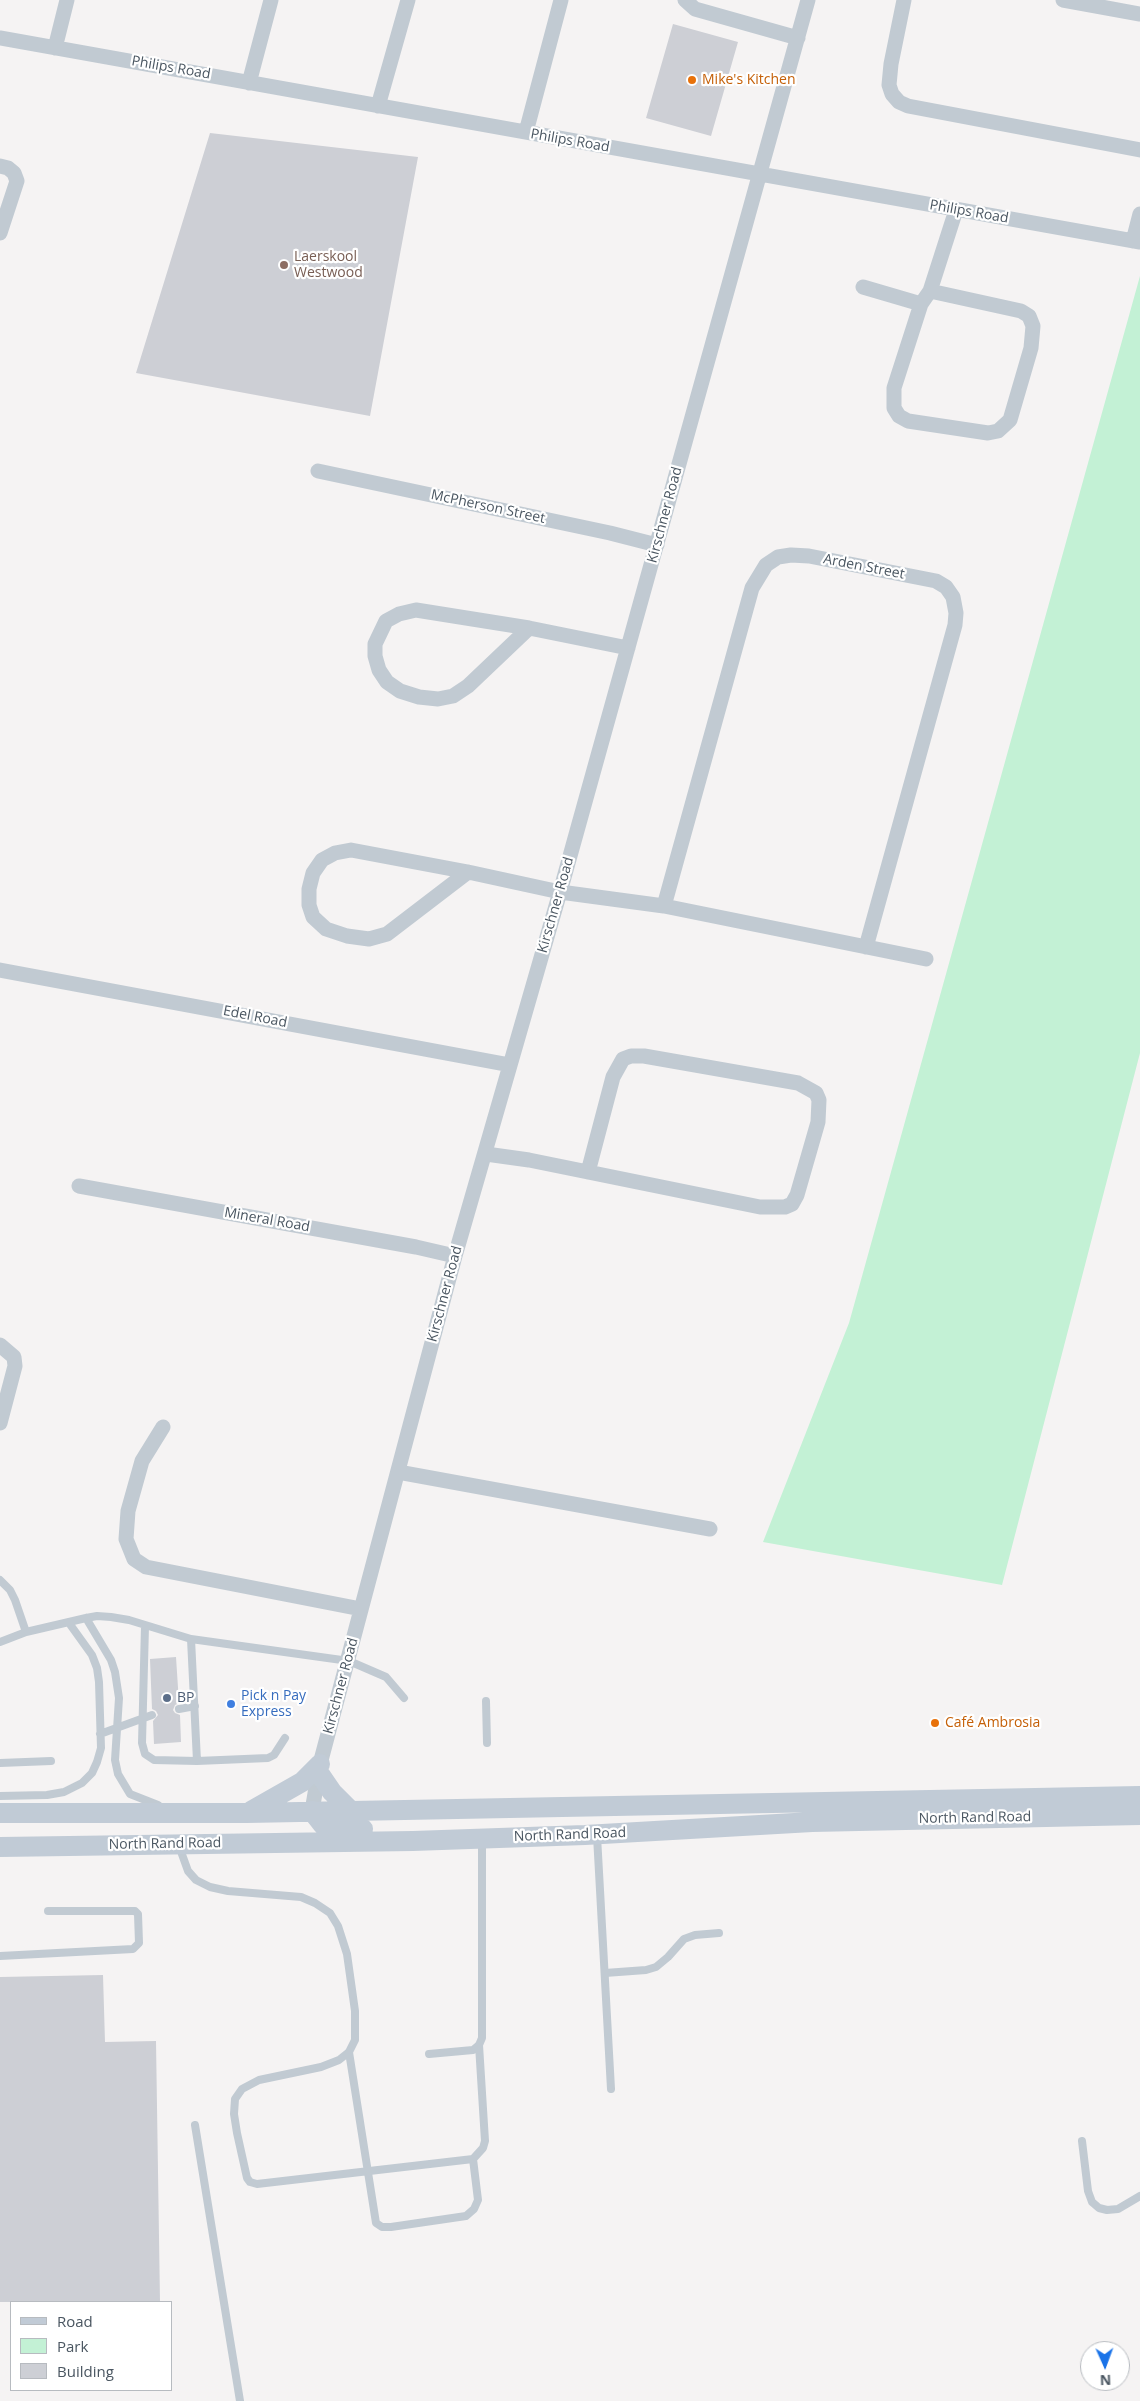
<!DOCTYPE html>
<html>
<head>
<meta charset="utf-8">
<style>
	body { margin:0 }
	#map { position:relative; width:1140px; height:2401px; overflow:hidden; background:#f5f3f3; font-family:"Open Sans",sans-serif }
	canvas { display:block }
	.legend { position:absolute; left:10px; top:2301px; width:162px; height:90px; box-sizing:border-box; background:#fff; border:1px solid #b7bbc0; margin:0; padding:6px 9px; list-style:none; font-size:15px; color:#4a5661 }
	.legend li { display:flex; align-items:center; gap:10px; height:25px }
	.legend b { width:25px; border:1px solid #b7bbc0 }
	.north { position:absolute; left:1080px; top:2341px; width:50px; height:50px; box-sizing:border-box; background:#fff; border:1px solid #b7bbc0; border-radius:50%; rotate:178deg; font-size:14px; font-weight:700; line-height:20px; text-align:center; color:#4a5661 }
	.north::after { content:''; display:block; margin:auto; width:18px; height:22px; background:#1a73e8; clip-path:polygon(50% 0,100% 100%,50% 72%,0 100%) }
</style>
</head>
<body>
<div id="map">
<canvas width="1140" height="2401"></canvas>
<ul class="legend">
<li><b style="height:6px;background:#c1cbd6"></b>Road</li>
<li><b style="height:14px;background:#c3f1d5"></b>Park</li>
<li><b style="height:14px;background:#cdcfd5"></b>Building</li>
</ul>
<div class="north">N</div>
</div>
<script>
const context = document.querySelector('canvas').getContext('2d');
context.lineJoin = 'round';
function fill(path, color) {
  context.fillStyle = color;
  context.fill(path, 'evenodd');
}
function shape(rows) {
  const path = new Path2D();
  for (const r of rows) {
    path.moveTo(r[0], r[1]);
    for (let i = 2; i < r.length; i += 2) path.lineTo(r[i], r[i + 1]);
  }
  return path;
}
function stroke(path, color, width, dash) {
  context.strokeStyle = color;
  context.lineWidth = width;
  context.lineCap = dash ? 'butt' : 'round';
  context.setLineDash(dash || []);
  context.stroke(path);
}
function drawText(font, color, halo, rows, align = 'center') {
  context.font = font + ' "Open Sans",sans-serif';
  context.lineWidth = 4.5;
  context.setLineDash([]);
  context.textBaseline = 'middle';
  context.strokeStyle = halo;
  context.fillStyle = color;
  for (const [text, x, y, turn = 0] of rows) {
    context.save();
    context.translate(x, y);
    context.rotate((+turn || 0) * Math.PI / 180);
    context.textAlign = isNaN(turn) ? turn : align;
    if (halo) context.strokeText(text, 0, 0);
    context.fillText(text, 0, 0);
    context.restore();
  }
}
fill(shape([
	[1140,276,1140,1053,1002,1585,763,1542,849,1323]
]), '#c3f1d5');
fill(shape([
	[673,24,738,42,711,136,646,118],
	[210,133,418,157,370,416,136,373],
	[176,1657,179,1703,175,1705,173,1710,175,1713,180,1715,181,1742,154,1744,153,1721,158,1715,156,1711,152,1709,150,1659],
	[103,1975,105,2042,156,2041,160,2302,0,2302,0,1977]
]), '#cdcfd5');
stroke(shape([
	[0,1580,10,1590,15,1600,26,1632],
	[86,1618,111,1660,115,1672,119,1698,115,1760,118,1774,130,1794,158,1805],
	[145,1626,142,1743,145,1754,154,1760,197,1761],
	[191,1639,197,1761,268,1758,274,1755,285,1738],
	[0,1642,26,1632,86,1618,97,1616,111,1617,129,1620,191,1639,349,1661,386,1677,404,1698],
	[486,1701,487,1743],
	[179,1709,195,1706],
	[100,1734,152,1715],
	[0,1763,51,1761],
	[0,1796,47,1795,64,1792,82,1783,92,1773,97,1762,101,1748,99,1682,97,1668,92,1655,69,1623],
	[597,1836,611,2089],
	[179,1846,188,1871,196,1880,210,1887,228,1891,301,1897,315,1903,330,1913,338,1926,347,1954,355,2011,355,2040,349,2052,339,2060,321,2067,259,2080,242,2089,235,2099,234,2114,237,2133,247,2178,250,2182,257,2184,473,2159,483,2148,485,2141,479,2045],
	[0,1956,133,1949,139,1943,138,1914,135,1911,48,1911],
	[605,1973,646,1970,656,1967,668,1957,684,1939,695,1935,719,1933],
	[349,2052,376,2223,382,2227,391,2227,466,2216,474,2209,478,2200,473,2159],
	[429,2054,473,2050,479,2045,482,2038,482,1840],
	[195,2125,240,2401],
	[1082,2141,1088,2191,1092,2202,1099,2208,1107,2210,1118,2209,1140,2196]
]), '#c1cad2', 8);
stroke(shape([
	[685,0,695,9,798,38],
	[904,0,891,64,889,85,892,94,899,102,908,106,1140,150],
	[1063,0,1140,14],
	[0,38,1140,242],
	[55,48,67,0],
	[249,83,271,0],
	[378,106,408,0],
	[526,132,561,0],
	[0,166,8,168,14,173,17,181,0,233],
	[1133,241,1140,214],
	[863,287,921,304],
	[930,291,1021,311,1029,316,1033,326,1031,348,1010,420,998,431,988,433,908,421,899,416,894,408,894,388,921,304,930,291,956,210],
	[318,471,610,533,657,545],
	[529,628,468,686,453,696,438,699,419,697,400,691,387,682,379,670,375,656,375,644,386,621,399,614,416,610,529,628,628,648],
	[468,872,387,934,369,939,347,936,326,929,313,917,309,905,309,889,313,873,322,860,335,853,351,850,468,872,560,892,664,906,926,959],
	[664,906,752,588,766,565,778,557,791,555,809,556,936,581,946,587,953,597,956,613,955,625,866,947],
	[0,970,510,1065],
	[486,1154,529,1160,588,1172,760,1207,785,1207,792,1204,797,1195,818,1122,819,1100,816,1093,798,1083,644,1056,631,1056,623,1059,613,1077,588,1172],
	[79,1186,416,1247,455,1256],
	[0,1345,14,1357,15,1366,0,1423],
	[163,1427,142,1461,128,1511,126,1539,134,1559,146,1567,361,1609],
	[398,1472,710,1529],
	[312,1811,320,1764,455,1256,560,892,808,0]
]), '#c1cad2', 15);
stroke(shape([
	[319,1773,332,1792,351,1811],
	[251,1811,302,1782,320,1764],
	[312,1811,323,1825,344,1830,363,1829],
	[0,1813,247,1813,1140,1796],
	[0,1847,413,1841,585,1835,812,1822,1140,1815]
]), '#c1cbd6', 20);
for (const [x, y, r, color] of [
	[692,80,5,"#e8710a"],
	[284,265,5,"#8d6e63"],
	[167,1698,5,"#5c6f8a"],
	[231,1704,5,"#3f7fe0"],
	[935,1723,5,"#e8710a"]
]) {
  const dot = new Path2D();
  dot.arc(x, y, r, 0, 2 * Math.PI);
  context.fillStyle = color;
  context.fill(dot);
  stroke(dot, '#fff', 2);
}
drawText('14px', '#4a5661', '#fff', [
	["Philips Road",171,68,10],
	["Philips Road",570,141,10],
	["Philips Road",969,212,10],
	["McPherson Street",488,507,12],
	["Kirschner Road",665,515,-75],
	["Arden Street",864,567,11],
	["Kirschner Road",556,905,-74],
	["Edel Road",255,1017,11],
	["Mineral Road",267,1220,10],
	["Kirschner Road",445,1294,-75],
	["Kirschner Road",341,1686,-75],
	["North Rand Road",975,1818,-1],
	["North Rand Road",570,1835,-2],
	["North Rand Road",165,1844,-1]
]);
drawText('14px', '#c56008', '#fff', [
	["Mike's Kitchen",702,80],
	["Café Ambrosia",945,1723]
], 'left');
drawText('14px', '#785e54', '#fff', [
	["Laerskool",294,257],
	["Westwood",294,273]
], 'left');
drawText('14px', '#366cbe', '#fff', [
	["Pick n Pay",241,1696],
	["Express",241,1712]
], 'left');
drawText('14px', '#4e5e75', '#fff', [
	["BP",177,1698]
], 'left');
</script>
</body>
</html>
